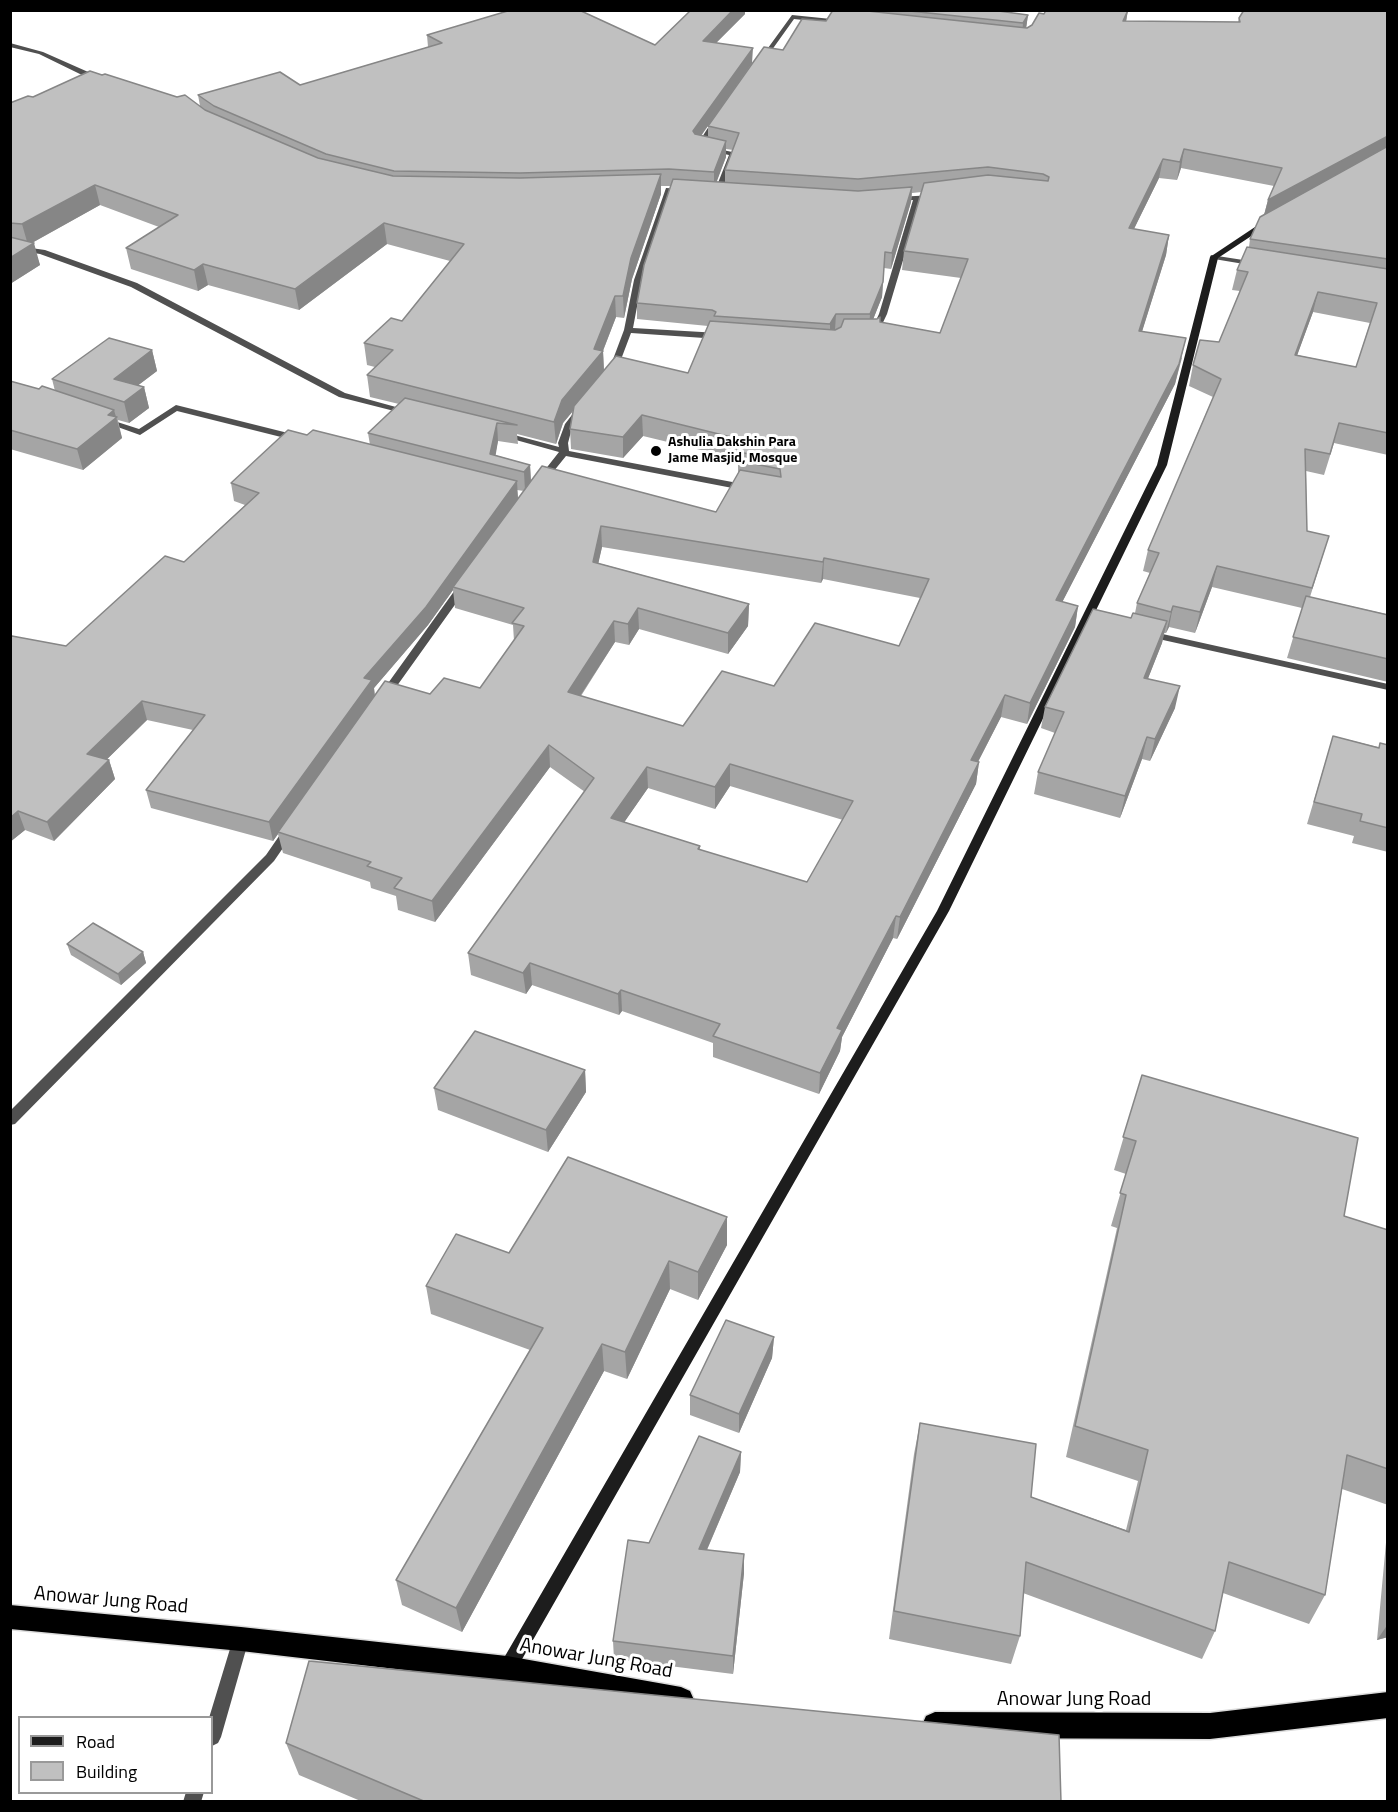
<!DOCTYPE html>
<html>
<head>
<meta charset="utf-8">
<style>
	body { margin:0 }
	#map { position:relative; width:1398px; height:1812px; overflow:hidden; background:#fff; font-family:"Titillium Web",sans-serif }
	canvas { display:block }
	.frame { position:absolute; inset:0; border:12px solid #000; pointer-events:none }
	.legend { position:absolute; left:18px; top:1716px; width:195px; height:78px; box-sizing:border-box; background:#fff; border:2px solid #999; margin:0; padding:8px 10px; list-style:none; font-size:18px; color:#000 }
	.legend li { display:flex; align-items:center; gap:12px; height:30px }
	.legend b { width:30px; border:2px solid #999 }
</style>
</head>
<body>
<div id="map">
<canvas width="1398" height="1812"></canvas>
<div class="frame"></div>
<ul class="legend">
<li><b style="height:8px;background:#1d1d1d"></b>Road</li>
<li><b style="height:16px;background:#c0c0c0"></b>Building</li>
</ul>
</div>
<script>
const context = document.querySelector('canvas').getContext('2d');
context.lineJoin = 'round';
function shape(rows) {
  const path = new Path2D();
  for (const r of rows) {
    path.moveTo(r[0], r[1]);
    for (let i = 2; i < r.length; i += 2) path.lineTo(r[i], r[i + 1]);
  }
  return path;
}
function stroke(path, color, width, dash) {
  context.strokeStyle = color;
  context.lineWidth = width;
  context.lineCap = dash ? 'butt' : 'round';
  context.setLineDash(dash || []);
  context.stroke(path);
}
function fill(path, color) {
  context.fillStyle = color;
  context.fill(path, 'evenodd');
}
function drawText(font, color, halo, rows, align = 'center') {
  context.font = font + ' "Titillium Web",sans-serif';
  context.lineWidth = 6;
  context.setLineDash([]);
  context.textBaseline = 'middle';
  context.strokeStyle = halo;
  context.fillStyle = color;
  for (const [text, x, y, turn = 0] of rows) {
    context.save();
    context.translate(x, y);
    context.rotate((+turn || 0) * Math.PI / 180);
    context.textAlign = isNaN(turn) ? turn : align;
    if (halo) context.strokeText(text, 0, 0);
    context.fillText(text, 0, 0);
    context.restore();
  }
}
const highway = shape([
	[10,1605,241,1627,507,1656,681,1687,690,1691,694,1700,690,1709,681,1713,507,1682,241,1651,10,1629,10,1605],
	[1388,1692,1388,1718,1210,1739,935,1738,926,1734,922,1725,926,1716,935,1712,1210,1713,1388,1692]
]);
stroke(highway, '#dbdbdb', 3);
fill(shape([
	[10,43,43,52,104,79,101,81,82,75,39,54,10,47,10,43]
]), '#505050');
fill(shape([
	[792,15,841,20,844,22,841,24,794,19,764,61,760,61,760,59,792,15],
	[713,120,720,122,704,146,737,153,722,193,718,195,714,193,729,155,695,148,713,120],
	[666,188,684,189,688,191,684,193,672,192,642,280,633,328,719,333,723,336,719,339,631,333,617,370,610,372,609,370,624,330,634,280,666,188],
	[935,195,939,197,938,199,921,200,887,314,877,335,871,335,870,333,879,314,913,200,896,201,892,199,896,197,935,195],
	[10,245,45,250,137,283,345,393,414,412,410,415,339,397,131,287,40,254,10,249,10,245],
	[1211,255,1256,262,1260,264,1256,266,1214,259,1210,257,1211,255],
	[176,405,300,436,302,438,297,441,177,411,140,435,101,421,105,418,139,429,176,405],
	[581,406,585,409,573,424,568,443,569,451,748,485,753,488,748,491,566,456,545,482,542,483,537,480,559,452,498,435,503,432,559,447,558,443,565,424,578,407,581,406],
	[464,582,469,585,389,697,381,697,380,695,381,693,460,583,464,582],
	[1149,631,1388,684,1388,690,1145,636,1144,634,1149,631],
	[290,825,296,829,274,861,15,1124,10,1125,10,1111,266,855,286,826,290,825],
	[241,1631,247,1633,249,1639,221,1737,218,1743,212,1746,212,1718,209,1718,233,1639,235,1633,241,1631],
	[186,1792,204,1792,201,1802,183,1802,186,1792]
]), '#505050');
fill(shape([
	[1264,221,1271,223,1218,258,1167,465,949,911,513,1675,507,1677,501,1675,499,1669,501,1663,937,911,1157,465,1210,257,1264,221]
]), '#1d1d1d');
fill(highway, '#000');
fill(shape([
	[691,10,745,10,745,14,716,43,752,63,783,50,826,21,833,10,991,10,1028,15,1026,28,1027,28,1032,25,1044,14,1128,10,1126,21,1238,22,1239,18,1388,10,1388,455,1334,443,1324,475,1306,471,1307,531,1329,536,1310,597,1386,614,1388,610,1388,682,1287,658,1302,608,1212,587,1195,633,1169,627,1166,633,1164,633,1162,643,1148,678,1175,708,1150,761,1142,759,1120,818,1034,794,1038,772,1055,733,1041,728,1045,707,1135,613,1137,603,1150,573,1143,571,1148,550,1213,397,1189,386,1193,365,1219,342,1240,291,1232,290,1237,270,1249,247,1250,239,1264,215,1268,200,1274,186,1181,168,1177,180,1159,178,1134,229,1169,235,1166,255,1142,331,1182,358,1175,384,1062,602,1078,606,1075,627,1027,724,1001,717,978,762,979,762,976,784,897,939,893,938,842,1037,840,1051,819,1094,713,1057,713,1043,622,1011,619,1015,532,985,526,994,471,975,468,953,585,792,550,767,435,922,398,910,396,896,371,888,370,882,283,853,278,834,273,841,151,808,146,790,193,730,147,720,107,759,109,760,115,779,54,841,25,830,10,842,10,638,66,646,184,562,245,505,234,501,231,483,307,435,370,445,368,433,399,404,370,397,367,375,375,367,367,365,364,343,402,321,450,261,387,244,299,310,208,285,198,291,131,269,126,248,159,227,100,205,32,243,40,265,10,284,10,103,33,97,200,106,198,95,300,85,428,47,427,35,655,45],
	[708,126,708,137,701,136],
	[726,149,733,150,725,170,725,183,716,182,726,157],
	[661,186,671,186,637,303,637,319,708,326,688,373,604,370,603,351,616,317,624,318,632,279,661,194],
	[922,192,904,251,902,270,961,278,940,333,880,322,873,319,882,297,884,268,891,269,911,202,912,193],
	[1313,312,1370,323,1356,367,1297,355],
	[573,411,570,429,571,449,623,458,643,436,738,459,738,473,739,473,716,512,531,481,530,465,495,455,498,441,518,444,517,434,556,444,563,423],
	[517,490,524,491,518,499],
	[602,547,821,583,823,579,920,598,899,646,774,686,683,726,581,696,615,642,629,645,639,629,728,654,748,626,749,604,598,563],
	[453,590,455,608,513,625,514,641,480,688,430,694,375,696,374,688,428,625],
	[730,786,843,820,807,882,700,850,700,846,624,822,648,788,715,809],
	[152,350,157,371,138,385,144,387,149,408,129,423,118,420,122,438,83,470,10,449,10,381,39,389,55,391,52,379],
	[1333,736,1378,747,1388,745,1388,852,1352,843,1354,836,1307,824],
	[67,944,143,952,146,963,121,985,71,955],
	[585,1070,586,1092,548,1152,438,1110,434,1088],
	[1142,1075,1344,1216,1388,1230,1388,1505,1342,1489,1325,1595,1309,1624,1223,1593,1215,1631,1202,1659,1023,1593,1020,1636,1011,1664,889,1639,914,1454,920,1423,1031,1497,1126,1530,1138,1481,1066,1457,1117,1228,1111,1226,1126,1174,1114,1170],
	[727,1245,698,1300,670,1289,627,1379,604,1371,462,1632,402,1605,396,1580,530,1350,431,1314,426,1286,509,1253],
	[774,1337,772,1358,739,1433,690,1415,690,1395],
	[741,1452,740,1472,707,1550,744,1554,744,1573,733,1674,614,1659,613,1641,649,1543],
	[1388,1521,1388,1637,1377,1640],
	[286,1743,1061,1802,363,1802,299,1775]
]), '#a5a5a5');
fill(shape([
	[733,10,745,10,745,14,703,56,703,41],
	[1128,10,1125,28,1123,21],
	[1028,15,1026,29,1022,37,1023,23],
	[753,48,752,63,693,147,693,131],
	[1388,136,1388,152,1263,219,1268,200],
	[726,141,726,157,714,189,714,172],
	[1184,149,1181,168,1177,180,1180,162],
	[1163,159,1159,178,1125,247,1129,228],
	[661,174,661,194,632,279,624,318,623,296,631,258],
	[95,185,100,205,28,245,22,224],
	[912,187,911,202,891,269,892,253],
	[384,223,387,244,299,310,295,289],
	[1169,235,1166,255,1136,351,1139,331],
	[34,243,40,265,10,284,10,258],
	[885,252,882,297,869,330,870,314],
	[203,264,208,285,198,291,194,270],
	[1318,292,1313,312,1290,375,1295,355],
	[615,296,616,317,602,353,603,351,604,373,563,423,556,444,554,422,562,400,594,349],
	[836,314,835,330,830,340,830,324],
	[1186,338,1175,384,1052,622,1056,600],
	[152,350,157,371,119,400,114,379],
	[144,387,149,408,129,423,124,402],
	[114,410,122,438,83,470,77,449,108,415],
	[642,415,643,436,623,458,623,437],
	[497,423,498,441,494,465,490,454],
	[530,465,531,484,525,491,524,472],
	[517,481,518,499,453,587,453,590,428,625,374,688,375,699,278,832,278,834,273,841,269,822,364,678],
	[601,526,602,547,594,583,593,562],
	[824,558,823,579,821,583,823,562],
	[1217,566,1212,587,1195,633,1200,612],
	[749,604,748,626,728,654,728,633],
	[1078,606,1075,627,1027,724,1030,703],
	[1173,606,1169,627,1166,633,1171,612],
	[638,608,639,629,629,645,628,624],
	[614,621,615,642,569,713,568,692],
	[1167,621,1162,643,1140,699,1144,678],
	[1180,686,1175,708,1150,761,1155,739],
	[1005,695,1001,717,968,781,971,760],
	[142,701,147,720,93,773,87,754],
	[1147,737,1142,759,1120,818,1125,796],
	[549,745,550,767,435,922,432,901],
	[109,760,115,779,54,841,47,822],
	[979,762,976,784,897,939,900,917],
	[730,764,730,786,715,809,715,787],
	[647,767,648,788,612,840,611,818],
	[18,811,25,830,10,842,10,818],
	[896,916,893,938,842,1037,840,1051,819,1094,820,1073,837,1028],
	[143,952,146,963,121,985,118,974],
	[530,963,532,985,526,994,523,973],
	[621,990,622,1011,619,1015,618,994],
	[585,1070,586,1092,548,1152,546,1130],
	[727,1217,727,1245,698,1300,698,1272],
	[669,1261,670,1289,627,1379,625,1352],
	[774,1337,772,1358,739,1433,739,1414],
	[602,1344,604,1371,462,1632,456,1608],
	[741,1452,740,1472,699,1568,699,1549],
	[744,1554,744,1573,733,1674,733,1656],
	[1388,1624,1388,1637,1377,1640]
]), '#868686');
const building = shape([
	[511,10,579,10,655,45,691,10,733,10,703,41,753,48,693,131,695,134,726,141,714,172,669,169,520,173,394,171,326,154,214,106,198,95,280,72,300,85,442,43,427,35,511,10],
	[833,10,858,10,1027,28,1032,25,1039,13,1044,14,1046,10,1128,10,1123,21,1240,22,1239,18,1244,10,1388,10,1388,136,1268,200,1282,168,1184,149,1180,162,1163,159,1129,228,1169,235,1139,331,1186,338,1179,364,1056,600,1078,606,1030,703,1005,695,971,760,979,762,900,917,896,916,837,1028,842,1030,820,1073,713,1036,720,1024,621,990,618,994,530,963,523,973,468,953,594,778,549,745,432,901,394,888,402,878,367,866,371,862,278,832,385,681,430,694,444,678,480,688,524,626,512,623,524,608,453,587,542,466,716,512,740,470,781,477,780,469,745,462,750,454,738,452,743,440,642,415,623,437,570,429,574,406,616,356,688,373,710,321,835,330,841,327,844,319,877,319,880,317,880,322,940,333,968,259,904,251,924,183,988,175,1048,181,1049,177,1043,174,988,167,858,179,725,170,739,133,708,126,764,47,783,50,802,19,826,21,833,10],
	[601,526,823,562,824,558,929,579,899,646,815,623,774,686,722,671,683,726,568,692,614,621,628,624,638,608,728,633,749,604,593,562,601,526],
	[730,764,853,801,807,882,698,849,700,846,611,818,647,767,715,787,730,764],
	[900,10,991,10,1028,15,1023,23,900,10],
	[90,71,102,75,105,74,177,97,185,95,205,110,318,158,393,176,520,178,661,174,631,258,623,296,615,296,594,349,603,351,562,400,554,422,367,375,393,350,364,343,391,318,402,321,464,244,384,223,295,289,203,264,194,270,126,248,178,215,95,185,22,224,10,223,10,103,28,96,33,97,90,71],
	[1388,146,1388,259,1250,239,1260,217,1388,146],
	[673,179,858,191,912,187,892,253,885,252,883,282,870,314,836,314,830,324,714,316,716,312,712,310,637,303,644,265,673,179],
	[10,237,34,243,10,258,10,237],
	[1247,247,1388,269,1388,433,1339,423,1330,454,1305,449,1307,531,1329,536,1312,588,1217,566,1200,612,1173,606,1171,612,1137,603,1159,553,1148,550,1221,379,1193,365,1200,340,1219,342,1248,272,1237,270,1247,247],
	[1318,292,1377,303,1356,367,1295,355,1318,292],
	[109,338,152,350,114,379,144,387,124,402,52,379,109,338],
	[10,381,39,389,42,386,114,410,108,415,117,417,77,449,10,430,10,381],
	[405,398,517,425,497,423,490,454,530,465,524,472,368,433,405,398],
	[288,430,307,435,313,430,517,481,426,607,364,678,372,680,269,822,146,790,205,715,142,701,87,754,109,760,47,822,18,811,10,818,10,638,12,636,66,646,165,556,184,562,259,493,231,483,288,430],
	[1306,596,1388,615,1388,659,1293,637,1306,596],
	[1093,609,1131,618,1133,613,1167,621,1144,678,1180,686,1155,739,1147,737,1125,796,1038,772,1064,712,1045,707,1093,609],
	[1333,736,1379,748,1380,743,1388,745,1388,828,1360,821,1362,814,1314,802,1333,736],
	[93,923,143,952,118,974,67,944,93,923],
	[475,1031,585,1070,546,1130,434,1088,475,1031],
	[1142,1075,1358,1138,1344,1216,1388,1230,1388,1469,1347,1455,1325,1595,1229,1562,1215,1631,1026,1562,1020,1636,894,1611,920,1423,1036,1444,1031,1497,1129,1532,1148,1450,1075,1426,1126,1195,1120,1193,1136,1141,1123,1137,1142,1075],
	[568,1157,727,1217,698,1272,669,1261,625,1352,602,1344,456,1608,396,1580,543,1328,426,1286,456,1234,509,1253,568,1157],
	[726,1320,774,1337,739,1414,690,1395,726,1320],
	[699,1436,741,1452,699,1549,744,1554,733,1656,613,1641,628,1540,649,1543,699,1436],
	[309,1661,1059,1735,1061,1802,426,1802,286,1743,309,1661]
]);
fill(building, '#c0c0c0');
stroke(building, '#868686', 1.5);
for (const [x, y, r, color] of [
	[656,451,6,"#000"]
]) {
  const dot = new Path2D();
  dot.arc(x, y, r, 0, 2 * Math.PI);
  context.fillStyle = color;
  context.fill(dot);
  stroke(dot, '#fff', 2);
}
drawText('bold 14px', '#000', '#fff', [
	["Ashulia Dakshin Para",668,443],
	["Jame Masjid, Mosque",668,459]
], 'left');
drawText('20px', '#000', '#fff', [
	["Anowar Jung Road",111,1601,5],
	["Anowar Jung Road",596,1659,10],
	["Anowar Jung Road",1074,1700]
]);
</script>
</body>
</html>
